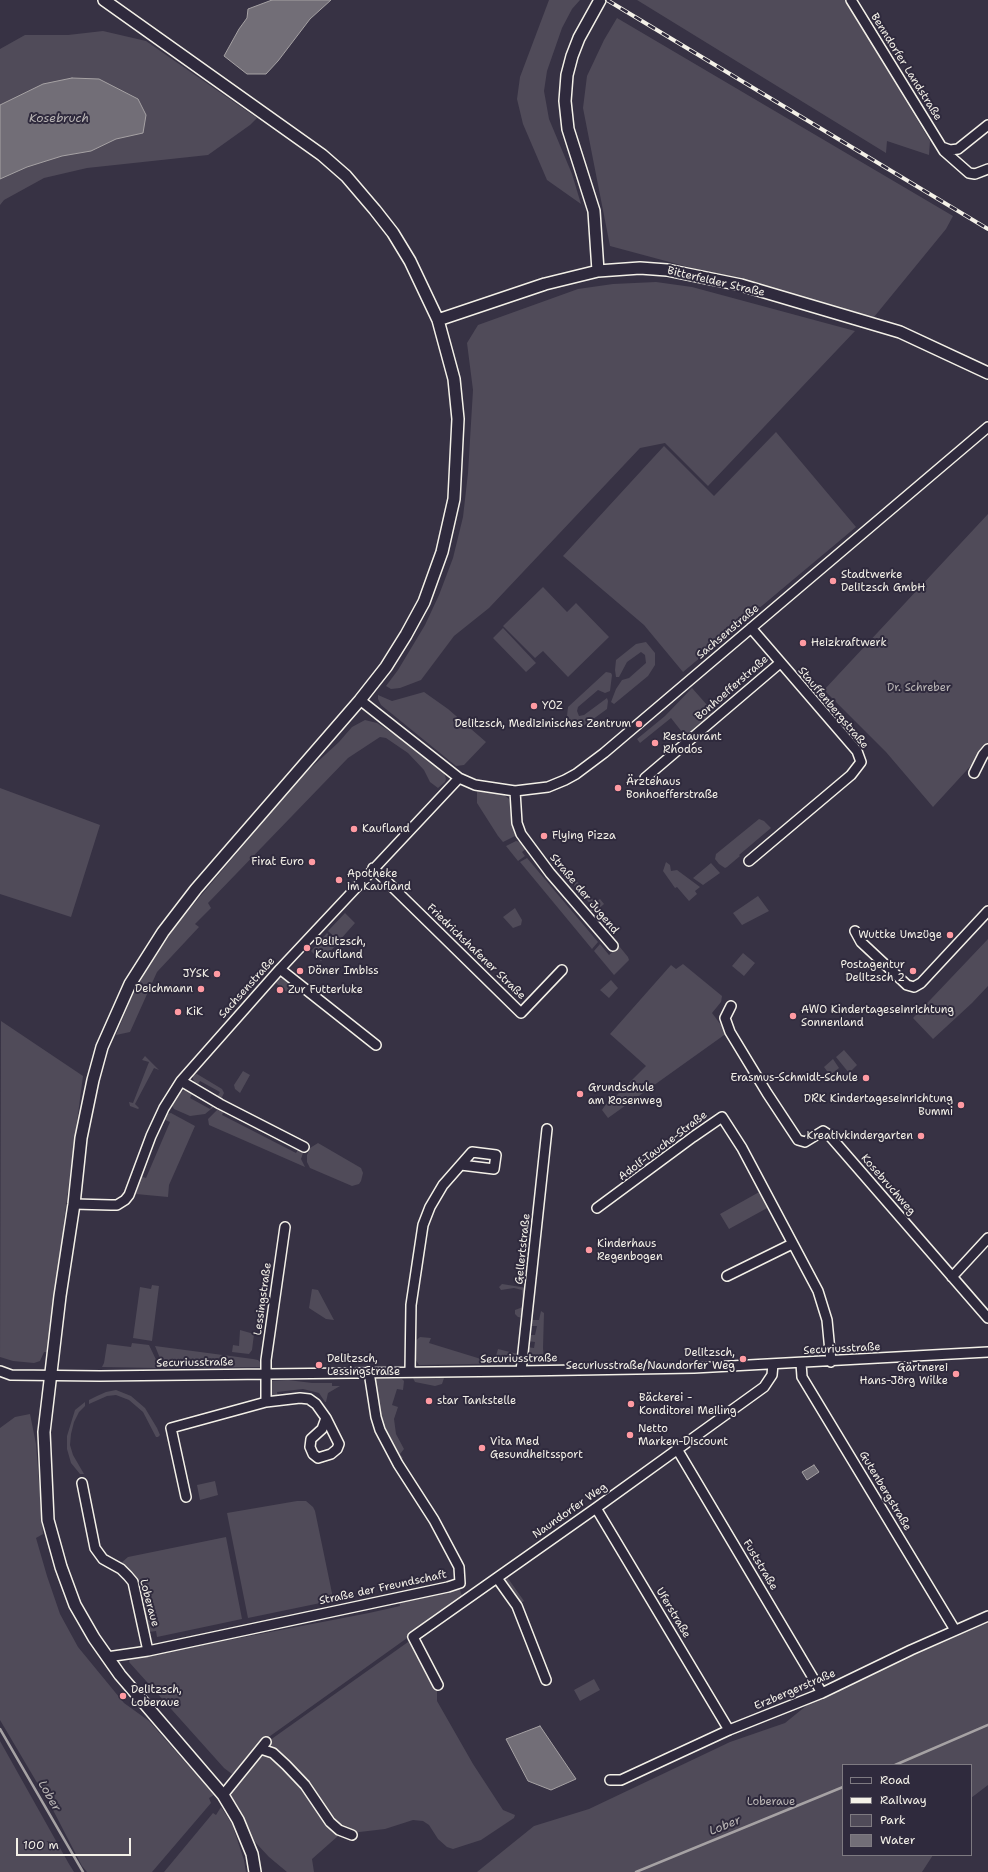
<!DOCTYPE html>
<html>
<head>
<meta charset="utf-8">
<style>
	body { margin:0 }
	#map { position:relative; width:988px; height:1872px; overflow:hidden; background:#373244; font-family:"Shantell Sans",sans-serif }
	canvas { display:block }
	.legend { position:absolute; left:842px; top:1764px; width:130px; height:92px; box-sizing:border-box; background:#2f2a3d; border:1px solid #7e7a81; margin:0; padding:5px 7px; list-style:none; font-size:12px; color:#f4f1e8 }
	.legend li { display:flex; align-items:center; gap:8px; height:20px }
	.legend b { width:20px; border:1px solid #7e7a81 }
	.scale { position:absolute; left:16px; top:1838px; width:115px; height:18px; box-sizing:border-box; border:2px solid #f4f1e8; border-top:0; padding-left:5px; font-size:12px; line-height:14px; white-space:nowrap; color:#f4f1e8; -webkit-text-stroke:3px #2f2a3d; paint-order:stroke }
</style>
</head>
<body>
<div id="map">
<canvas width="988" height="1872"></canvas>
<ul class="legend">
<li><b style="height:5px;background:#2f2a3d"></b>Road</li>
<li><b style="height:5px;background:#f4f1e8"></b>Railway</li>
<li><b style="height:11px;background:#504b59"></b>Park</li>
<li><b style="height:11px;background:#726e77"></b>Water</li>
</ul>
<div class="scale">100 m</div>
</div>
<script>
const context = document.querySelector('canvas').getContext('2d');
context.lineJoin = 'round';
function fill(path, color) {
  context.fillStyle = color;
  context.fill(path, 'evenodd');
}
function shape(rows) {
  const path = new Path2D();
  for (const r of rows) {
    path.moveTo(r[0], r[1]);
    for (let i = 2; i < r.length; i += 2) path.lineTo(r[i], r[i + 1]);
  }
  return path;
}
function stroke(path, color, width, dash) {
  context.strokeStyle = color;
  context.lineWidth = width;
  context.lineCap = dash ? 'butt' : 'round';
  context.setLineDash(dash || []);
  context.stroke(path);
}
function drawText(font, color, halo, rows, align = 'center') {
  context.font = font + ' "Shantell Sans",sans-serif';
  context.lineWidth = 4;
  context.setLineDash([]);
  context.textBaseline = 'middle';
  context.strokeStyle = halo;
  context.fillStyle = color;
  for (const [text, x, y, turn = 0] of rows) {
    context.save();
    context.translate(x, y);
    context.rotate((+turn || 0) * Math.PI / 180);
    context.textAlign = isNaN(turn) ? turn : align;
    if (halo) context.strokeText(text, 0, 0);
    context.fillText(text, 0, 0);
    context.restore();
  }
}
fill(shape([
	[549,0,580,0,572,9,562,28,547,71,544,91,549,119,572,174,581,204,547,180,523,124,517,99,520,77],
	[637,0,845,0,930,141,929,155,887,141,886,153],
	[617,18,953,216,946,229,874,317,610,246,583,108,587,76,604,40],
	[103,31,146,41,257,118,250,125,208,155,87,168,44,178,4,200,0,205,0,49,25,35,68,35],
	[656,282,692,287,855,331,708,486,665,443,640,448,489,608,454,636,421,680,400,688,391,689,386,686,398,670,425,625,439,595,453,558,463,517,468,473,473,390,467,343,478,325,578,289,613,284],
	[776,432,856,527,683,672,644,625,563,556,664,446,714,496],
	[988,514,988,747,933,807,886,752,824,690],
	[543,587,567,612,576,603,609,637,568,677,543,651,535,658,503,626],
	[503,628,536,663,526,672,493,638],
	[646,642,655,653,655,665,648,676,614,704,611,702,616,689,622,680,629,678,646,663,645,655,641,652,627,662,619,677,616,677,615,670,616,660,636,644],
	[606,672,611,673,612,675,610,691,605,693,598,690,578,707,577,711,579,716,584,715,607,698,608,701,607,709,585,725,577,728,573,727,567,716,568,707],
	[692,688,715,714,680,744,676,738,682,732,671,718,640,743,637,739,665,716],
	[424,692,448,709,486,742,464,765,456,766,381,705,378,699,378,695,392,701],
	[365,720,377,723,413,747,444,773,446,779,445,782,438,788,430,782,424,770,408,753,386,738,380,737,348,758,208,903,211,908,195,924,199,927,157,972,130,1032,116,1035,132,996,147,969,173,930,193,905,301,777,339,742,352,727],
	[0,788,100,825,71,917,0,894],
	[477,791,504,795,508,798,511,802,517,833,515,836,503,842,498,836,477,803],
	[759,819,764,821,771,828,739,855,740,856,727,867,725,868,719,864,715,859,716,854],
	[516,841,521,842,526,849,522,852,525,856,518,861,506,846],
	[527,858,598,942,592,949,520,862],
	[666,862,670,865,671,871,677,870,700,887,695,891,697,894,689,901,677,887,675,888,663,871],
	[711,863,720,873,703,885,693,878],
	[574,878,595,902,600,899,604,904,596,911,589,911,593,907,573,884],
	[758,896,769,911,742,925,733,913],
	[515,908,522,920,521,925,513,928,503,917],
	[345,913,355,923,339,941,328,931],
	[327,933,338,943,321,961,311,951],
	[988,939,988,986,972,1003,933,1039,913,1018],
	[600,944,609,955,619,946,628,957,629,960,614,975,594,951],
	[743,953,755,963,744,976,732,966],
	[683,964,722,996,721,1002,712,1013,727,1033,608,1118,602,1110,606,1104,613,1099,646,1066,610,1034,671,965,676,969],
	[284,978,297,987,291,993,287,992,276,983,279,979],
	[611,980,618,988,609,998,600,990],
	[1,1021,83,1076,64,1221,61,1269,48,1352,44,1352,40,1361,34,1363,13,1361,0,1357],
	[844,1050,857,1065,849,1073,836,1057],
	[145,1056,159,1070,154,1068,135,1104,139,1108,138,1109,130,1106,129,1102,133,1103,149,1062,142,1060],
	[833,1059,839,1068,830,1075,824,1067],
	[243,1071,250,1075,240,1093,235,1089,234,1085],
	[197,1074,222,1089,224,1093,221,1099,217,1097,220,1092,200,1081,197,1086,193,1079,193,1075],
	[185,1090,193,1092,190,1098,210,1109,214,1103,216,1105,205,1114,190,1116,174,1109,171,1104,177,1094],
	[220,1107,225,1110,222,1115,296,1153,299,1148,301,1149,303,1153,301,1159,305,1167,209,1125,208,1119],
	[171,1113,195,1126,169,1185,168,1197,136,1194,140,1176,146,1178,170,1122,163,1119,166,1114],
	[318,1143,361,1168,363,1173,361,1181,359,1184,352,1186,310,1168,307,1162,307,1155,310,1148],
	[761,1191,769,1207,729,1229,720,1214],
	[502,1284,527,1288,524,1318,518,1317,515,1314,515,1310,523,1307,522,1290,514,1288,501,1290,499,1287],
	[152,1285,159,1286,152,1341,133,1338,140,1287,151,1289],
	[312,1289,318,1290,334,1320,326,1319,309,1308],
	[541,1311,544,1313,543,1348,544,1362,528,1363,526,1361,527,1347,534,1348,535,1342,528,1341,528,1335,535,1335,537,1326,529,1326,530,1320,539,1320],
	[240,1330,254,1334,252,1350,249,1354,232,1352,233,1345,239,1346],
	[420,1337,431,1338,429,1343,494,1363,498,1349,518,1354,521,1357,520,1363,419,1365,415,1359,414,1342],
	[132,1343,149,1345,160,1368,102,1367,104,1363,107,1344,131,1347],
	[155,1346,253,1359,258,1360,262,1364,260,1367,164,1368],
	[413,1378,444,1378,442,1384,435,1386,415,1382],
	[376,1379,402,1379,404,1381,403,1390,397,1389,392,1405,398,1407,394,1419,396,1434,404,1449,400,1454,403,1458,400,1460,385,1430,379,1410,373,1382],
	[288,1380,312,1383,332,1383,332,1386,340,1386,328,1393,326,1402,325,1402,319,1393,303,1389,277,1392,278,1398,272,1397,269,1395,270,1381],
	[116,1390,131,1396,145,1408,157,1428,160,1435,158,1437,156,1437,143,1412,129,1400,116,1395,107,1396,89,1404,89,1400,97,1396,106,1392],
	[85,1402,85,1406,79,1412,74,1422,71,1434,70,1445,73,1455,84,1474,80,1474,71,1463,67,1449,67,1436,75,1410],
	[30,1414,36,1444,43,1534,36,1538,47,1576,60,1614,78,1647,124,1703,149,1721,214,1795,209,1798,211,1803,152,1872,87,1872,82,1866,52,1808,0,1720,0,1428,15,1417],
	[215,1481,218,1495,200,1500,197,1485],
	[297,1501,306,1501,313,1507,315,1511,333,1598,330,1601,248,1618,227,1513],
	[226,1537,242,1619,157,1637,156,1631,149,1632,139,1583,133,1572,121,1563,128,1557],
	[507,1577,524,1601,519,1604,514,1598,516,1595,512,1589,508,1590,505,1583],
	[459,1588,463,1598,259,1744,243,1764,232,1774,224,1768,129,1662,130,1659,369,1613,400,1606,399,1600],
	[988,1616,988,1785,971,1798,971,1765,843,1765,843,1855,933,1855,922,1872,477,1872,534,1826,589,1809,730,1742,785,1723,822,1693],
	[408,1642,412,1643,437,1689,437,1701,473,1764,503,1810,515,1815,514,1818,481,1840,453,1849,447,1847,438,1839,429,1825,423,1821,413,1820,385,1829,351,1833,330,1822,338,1836,312,1859,314,1872,287,1872,269,1857,255,1842,244,1817,231,1795,235,1787,261,1749,279,1755,266,1745,273,1738],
	[594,1679,600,1690,580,1701,574,1690],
	[0,1741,69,1864,74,1872,0,1872],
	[221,1807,232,1824,244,1860,246,1872,164,1872,213,1813,216,1815]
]), '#504b59');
const water = shape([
	[272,0,331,0,310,19,278,61,266,74,247,74,224,56,239,29,247,18,248,9,272,0],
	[72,78,99,79,138,99,146,115,143,133,116,139,91,151,62,156,27,167,0,179,0,105,43,84,72,78],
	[814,1465,819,1472,807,1480,802,1472,814,1465],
	[540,1726,576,1779,551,1790,528,1781,506,1739,540,1726]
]);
fill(water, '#726e77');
stroke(water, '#a6a2a4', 1);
stroke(shape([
	[0,1729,83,1872],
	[895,1765,988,1725],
	[636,1872,843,1787]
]), '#a6a2a4', 2.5);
const minor = shape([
	[851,0,944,151,969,173,975,174,988,169],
	[942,147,950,150,958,149,988,125],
	[360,700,459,778,475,785,515,791,548,787,565,780,576,774,604,753,988,427],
	[974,773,983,755,988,749],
	[645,778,780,663],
	[515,791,517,823,521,834,550,873,613,946],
	[749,861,851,775,861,762,857,751,751,628],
	[373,868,521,1013,562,970],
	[855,931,861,942,907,985,914,987,921,983,988,911],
	[280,969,376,1045],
	[731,1006,725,1018,730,1032,767,1093,798,1140,805,1142,823,1131,829,1135,988,1318],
	[181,1081,220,1104,304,1147],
	[74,1204,111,1205,117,1205,125,1200,129,1195,151,1136,164,1108,181,1081,280,969,459,778],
	[597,1208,693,1137,722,1117,742,1148,818,1291,827,1320,831,1362],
	[727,1276,792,1244],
	[952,1277,988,1238],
	[801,1363,802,1377,955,1630],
	[0,1371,11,1375,100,1376,521,1371,694,1368,988,1352],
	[410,1371,411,1305,423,1225,430,1207,443,1185,472,1152,496,1155,494,1169,461,1165],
	[521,1371,547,1129],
	[266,1402,300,1398,309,1399,316,1404,326,1418,322,1429,311,1439,310,1447,313,1454,318,1458,331,1454,337,1449,339,1444,326,1418],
	[677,1449,822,1693],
	[82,1483,95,1548,103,1559,121,1569,128,1576,133,1582,148,1651],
	[186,1497,171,1428,266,1402,266,1360,285,1227],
	[596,1508,729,1730],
	[497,1578,517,1606,546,1680],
	[107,1657,148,1651,448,1587,460,1583,459,1567,434,1520,398,1464,380,1430,376,1417,369,1372],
	[438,1685,413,1637,596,1508,764,1387,772,1375,773,1364],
	[261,1749,273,1753,286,1765,305,1785,330,1822,339,1830,352,1835],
	[610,1780,621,1780,729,1730,822,1693,911,1650,988,1616],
	[223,1795,266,1742]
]);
const major = shape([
	[104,0,322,155,346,176,375,210,393,233,410,261,438,320,454,379,458,419,454,499,442,552,424,602,406,635,386,667,360,700,196,889,163,932,130,984,102,1047,93,1080,81,1138,74,1204,60,1296,44,1432,48,1520,61,1567,75,1605,94,1638,120,1675,223,1795,238,1820,252,1854,255,1872],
	[598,271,594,211,568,129,565,101,567,75,572,56,579,38,600,0],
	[438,320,545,284,598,271,640,268,667,270,741,285,900,332,988,373]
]);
stroke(minor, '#f4f1e8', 12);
stroke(major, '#f4f1e8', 14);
stroke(minor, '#2f2a3d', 9);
stroke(major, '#2f2a3d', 11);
const rail = shape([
	[607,0,988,229]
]);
stroke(rail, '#f4f1e8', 4);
stroke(rail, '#2f2a3d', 2.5, [8]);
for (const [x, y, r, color] of [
	[833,581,4,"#ff9aa2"],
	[803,643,4,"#ff9aa2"],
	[534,706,4,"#ff9aa2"],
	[639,724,4,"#ff9aa2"],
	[655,743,4,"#ff9aa2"],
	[618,788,4,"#ff9aa2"],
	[354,829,4,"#ff9aa2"],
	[544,836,4,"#ff9aa2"],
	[312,862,4,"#ff9aa2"],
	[339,880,4,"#ff9aa2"],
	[950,935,4,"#ff9aa2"],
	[307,948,4,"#ff9aa2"],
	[300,971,4,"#ff9aa2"],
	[913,971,4,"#ff9aa2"],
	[217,974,4,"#ff9aa2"],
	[201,989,4,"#ff9aa2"],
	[280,990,4,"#ff9aa2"],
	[178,1012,4,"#ff9aa2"],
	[793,1016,4,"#ff9aa2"],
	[866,1078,4,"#ff9aa2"],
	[580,1094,4,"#ff9aa2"],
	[961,1105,4,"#ff9aa2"],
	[921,1136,4,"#ff9aa2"],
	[589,1250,4,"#ff9aa2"],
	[743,1359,4,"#ff9aa2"],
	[319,1365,4,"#ff9aa2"],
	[956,1374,4,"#ff9aa2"],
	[429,1401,4,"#ff9aa2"],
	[631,1404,4,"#ff9aa2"],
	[630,1435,4,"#ff9aa2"],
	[482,1448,4,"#ff9aa2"],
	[123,1696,4,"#ff9aa2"]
]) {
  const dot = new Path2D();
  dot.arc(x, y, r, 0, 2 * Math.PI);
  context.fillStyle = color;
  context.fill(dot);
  stroke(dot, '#2f2a3d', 1.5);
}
drawText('11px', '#f4f1e8', '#2f2a3d', [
	["Benndorfer Landstraße",906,67,58],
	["Bitterfelder Straße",716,282,13],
	["Sachsenstraße",728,632,-40],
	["Bonhoefferstraße",732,688,-41],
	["Stauffenbergstraße",833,708,50],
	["Straße der Jugend",584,894,50],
	["Friedrichshafener Straße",476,952,44],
	["Sachsenstraße",247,988,-48],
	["Adolf-Tauche-Straße",663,1146,-37],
	["Kosebruchweg",888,1185,49],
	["Gellertstraße",523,1249,-84],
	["Lessingstraße",263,1299,-82],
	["Securiusstraße",842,1349,-3],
	["Securiusstraße",519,1359,-1],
	["Securiusstraße",195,1363,-1],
	["Gutenbergstraße",885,1491,59],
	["Naundorfer Weg",570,1511,-35],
	["Fuststraße",760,1565,59],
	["Straße der Freundschaft",383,1588,-12],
	["Loberaue",149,1603,75],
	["Uferstraße",673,1613,59],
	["Erzbergerstraße",795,1690,-23]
]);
drawText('11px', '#f4f1e8', '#2f2a3d', [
	["Stadtwerke",841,575],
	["Delitzsch GmbH",841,588],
	["Heizkraftwerk",811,643],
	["YOZ",542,706],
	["Delitzsch, Medizinisches Zentrum",631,724,"right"],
	["Restaurant",663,737],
	["Rhodos",663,750],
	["Ärztehaus",626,782],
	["Bonhoefferstraße",626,795],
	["Kaufland",362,829],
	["Flying Pizza",552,836],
	["Firat Euro",304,862,"right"],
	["Apotheke",347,874],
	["im Kaufland",347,887],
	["Wuttke Umzüge",942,935,"right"],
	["Delitzsch,",315,942],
	["Kaufland",315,955],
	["Postagentur",905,965,"right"],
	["Delitzsch 2",905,978,"right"],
	["Döner Imbiss",308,971],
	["JYSK",209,974,"right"],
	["Deichmann",193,989,"right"],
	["Zur Futterluke",288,990],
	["AWO Kindertageseinrichtung",801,1010],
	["Sonnenland",801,1023],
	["KiK",186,1012],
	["Erasmus-Schmidt-Schule",858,1078,"right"],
	["Grundschule",588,1088],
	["am Rosenweg",588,1101],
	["DRK Kindertageseinrichtung",953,1099,"right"],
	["Bummi",953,1112,"right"],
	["Kreativkindergarten",913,1136,"right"],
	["Kinderhaus",597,1244],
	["Regenbogen",597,1257],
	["Delitzsch,",735,1353,"right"],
	["Securiusstraße/Naundorfer Weg",735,1366,"right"],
	["Delitzsch,",327,1359],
	["Lessingstraße",327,1372],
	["Gärtnerei",948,1368,"right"],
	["Hans-Jörg Wilke",948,1381,"right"],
	["Bäckerei -",639,1398],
	["Konditorei Meiling",639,1411],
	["star Tankstelle",437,1401],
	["Netto",638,1429],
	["Marken-Discount",638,1442],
	["Vita Med",490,1442],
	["Gesundheitssport",490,1455],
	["Delitzsch,",131,1690],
	["Loberaue",131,1703]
], 'left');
drawText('11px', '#bbb7b6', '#2f2a3d', [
	["Dr. Schreber",919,688],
	["Loberaue",771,1802]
]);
drawText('italic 12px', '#bab6b5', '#2f2a3d', [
	["Kosebruch",59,119],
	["Lober",49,1796,60],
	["Lober",725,1826,-22]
]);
</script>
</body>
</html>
